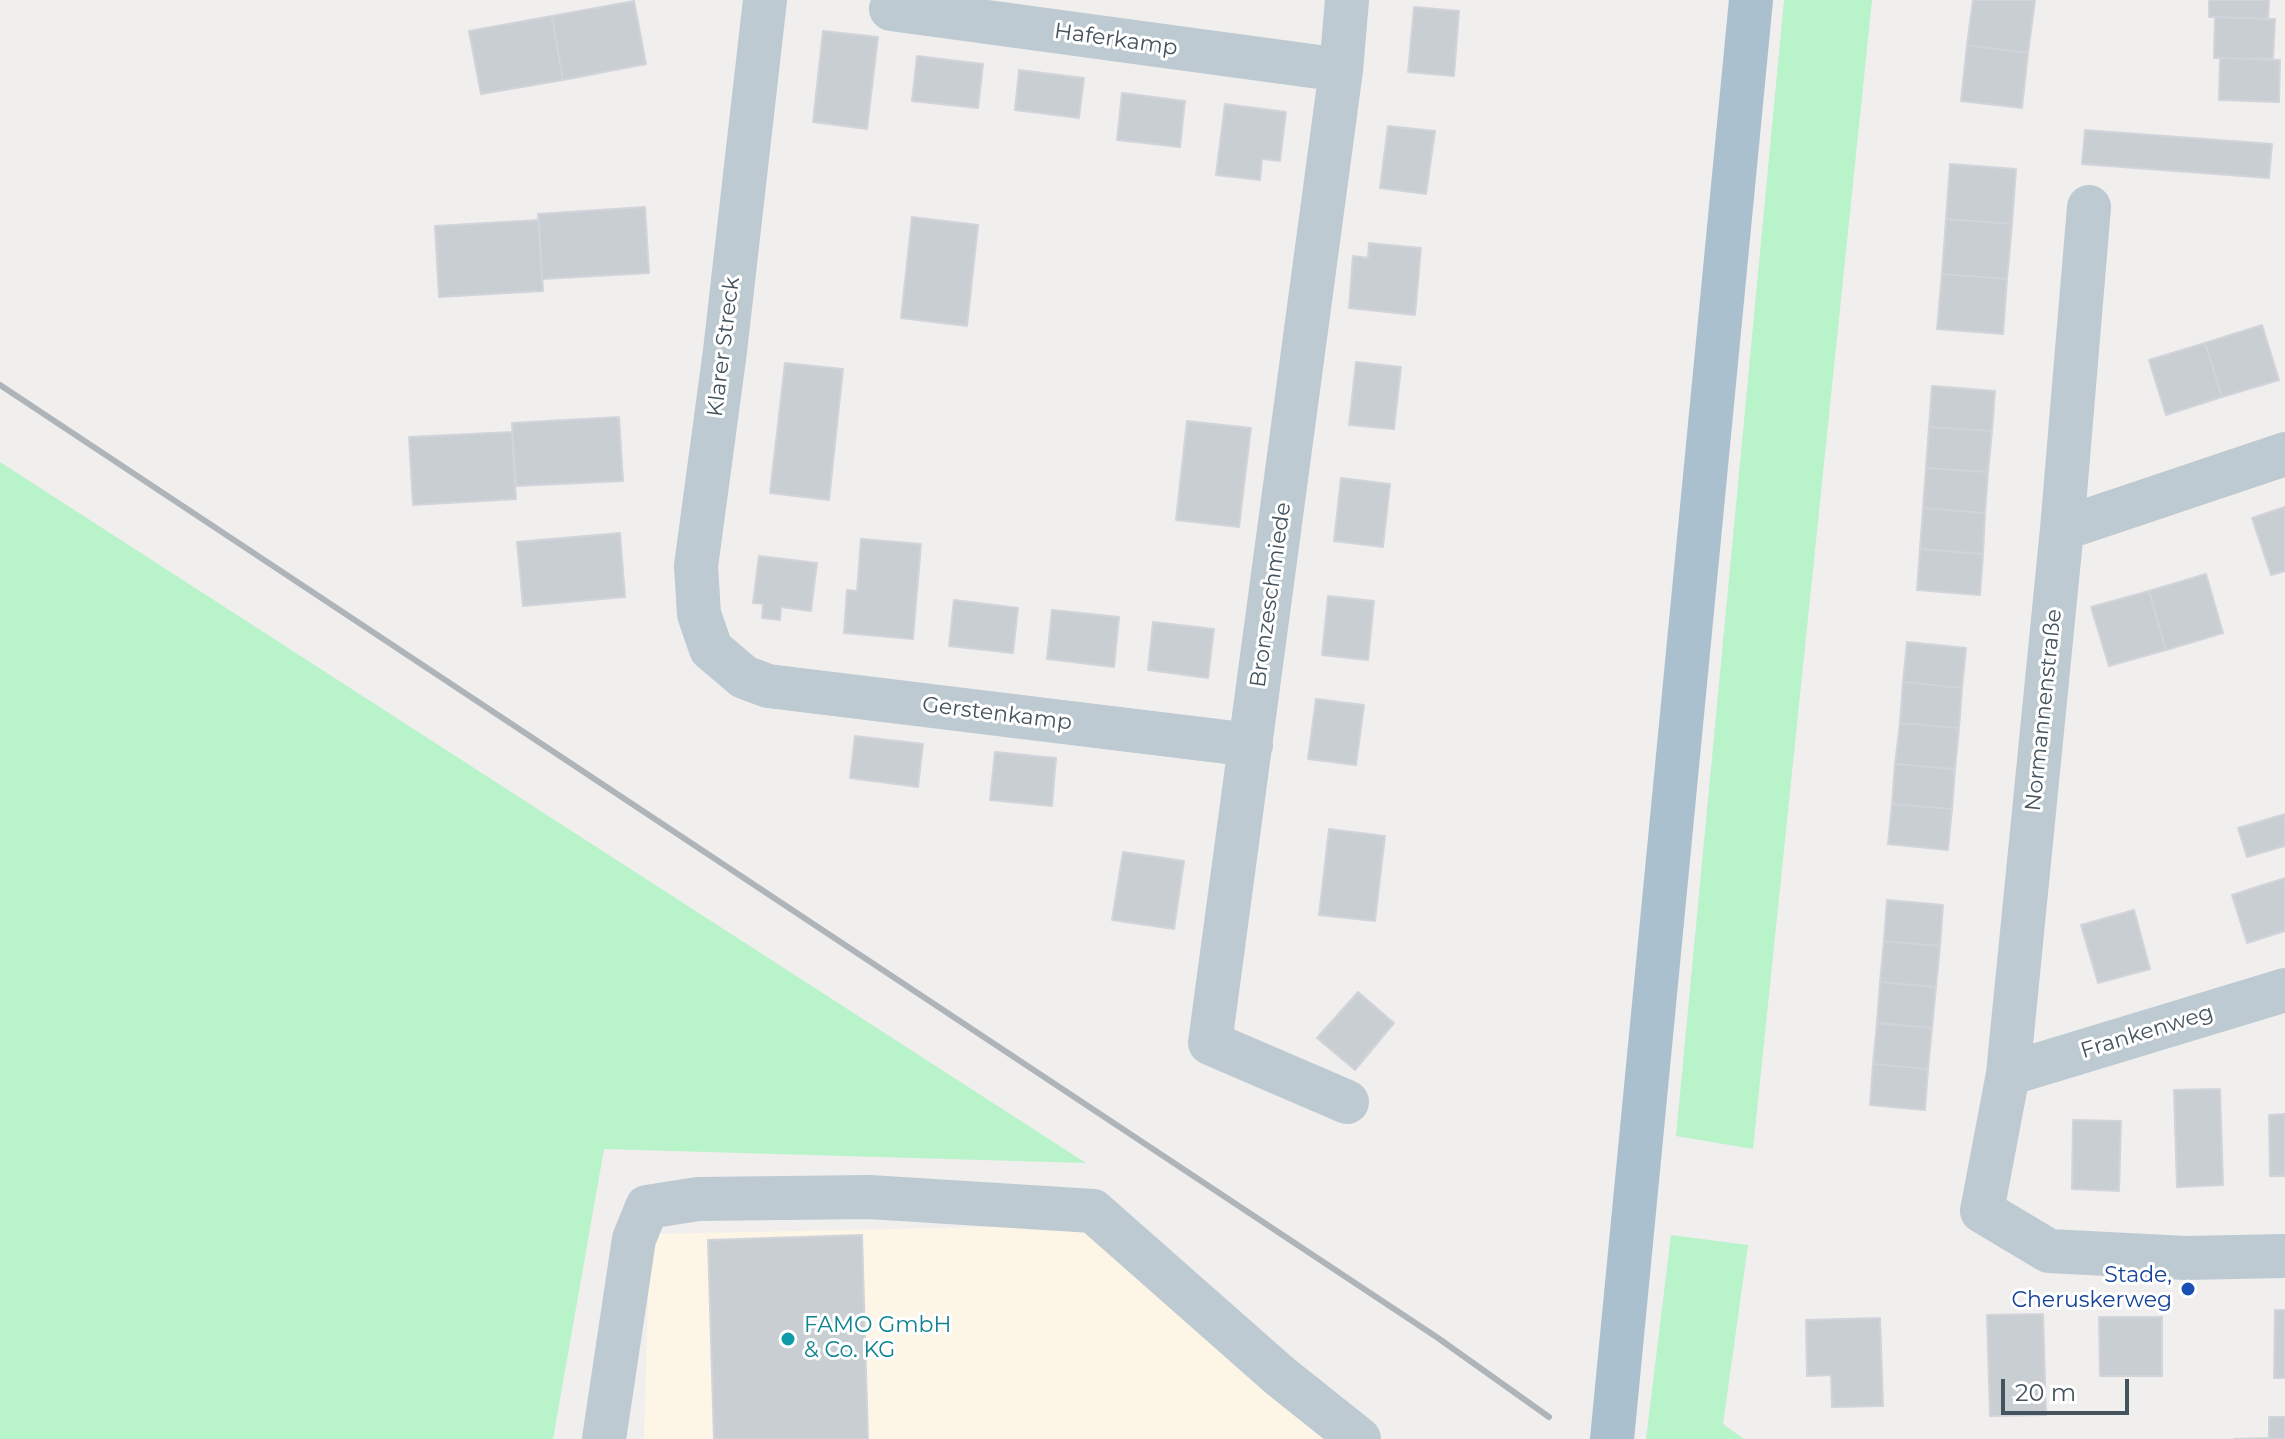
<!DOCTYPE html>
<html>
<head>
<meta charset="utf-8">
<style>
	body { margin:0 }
	#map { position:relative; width:2285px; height:1439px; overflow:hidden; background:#f1eeee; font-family:Montserrat,sans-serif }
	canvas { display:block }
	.scale { position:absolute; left:2001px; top:1379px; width:128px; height:36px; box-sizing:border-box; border:4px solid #44535d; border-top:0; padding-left:10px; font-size:24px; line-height:28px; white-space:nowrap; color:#44535d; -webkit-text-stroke:6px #fff; paint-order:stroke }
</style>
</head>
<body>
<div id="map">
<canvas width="2285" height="1439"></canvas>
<div class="scale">20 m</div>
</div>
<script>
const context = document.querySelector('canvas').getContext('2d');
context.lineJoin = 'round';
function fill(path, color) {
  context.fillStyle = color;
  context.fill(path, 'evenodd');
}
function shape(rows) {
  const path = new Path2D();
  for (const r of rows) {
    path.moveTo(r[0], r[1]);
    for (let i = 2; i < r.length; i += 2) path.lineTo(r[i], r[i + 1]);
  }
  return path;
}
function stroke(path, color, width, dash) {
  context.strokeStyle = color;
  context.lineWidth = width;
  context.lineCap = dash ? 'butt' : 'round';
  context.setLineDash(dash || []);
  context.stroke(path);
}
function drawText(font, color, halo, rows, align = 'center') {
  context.font = font + ' Montserrat,sans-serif';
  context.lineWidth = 6;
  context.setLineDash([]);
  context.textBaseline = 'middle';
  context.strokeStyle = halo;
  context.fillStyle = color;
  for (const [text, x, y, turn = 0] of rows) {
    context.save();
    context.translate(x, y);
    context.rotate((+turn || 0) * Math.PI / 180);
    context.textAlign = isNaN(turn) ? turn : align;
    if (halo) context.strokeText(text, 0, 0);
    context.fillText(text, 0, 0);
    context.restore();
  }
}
fill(shape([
	[1084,1225,1333,1439,644,1439,650,1234]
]), '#fdf5e5');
fill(shape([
	[1784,0,1872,0,1753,1149,1676,1136],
	[0,462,1086,1163,604,1149,553,1439,0,1439],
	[1671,1235,1748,1245,1723,1424,1744,1439,1646,1439]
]), '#b8f3ca');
const building = shape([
	[1973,0,2035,0,2028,53,1967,45,1973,0],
	[2209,0,2269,0,2268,19,2209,17,2209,0],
	[634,1,646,64,563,80,552,16,634,1],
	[1414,7,1459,11,1454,76,1408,72,1414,7],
	[552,16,563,80,481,94,469,31,552,16],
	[2215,17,2275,19,2273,59,2214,58,2215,17],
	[823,31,878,37,867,129,813,122,823,31],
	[1967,45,2028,53,2022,108,1961,101,1967,45],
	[917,56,983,64,978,108,912,101,917,56],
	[2220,58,2280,60,2279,102,2219,100,2220,58],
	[1019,70,1084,78,1079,118,1015,110,1019,70],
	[1122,93,1185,101,1180,147,1117,140,1122,93],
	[1225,104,1286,112,1280,161,1262,159,1260,180,1216,175,1225,104],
	[1388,126,1435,131,1426,194,1380,188,1388,126],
	[2085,130,2272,144,2269,178,2082,164,2085,130],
	[1950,164,2016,169,2012,224,1946,219,1950,164],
	[645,207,649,273,542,279,538,214,645,207],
	[912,217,978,225,967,326,901,318,912,217],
	[1946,219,2012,224,2007,279,1942,274,1946,219],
	[539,220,543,291,439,297,435,226,539,220],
	[1369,243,1421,248,1415,315,1349,308,1353,256,1368,258,1369,243],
	[1942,274,2007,279,2003,334,1937,329,1942,274],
	[2262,325,2279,380,2222,397,2205,343,2262,325],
	[2205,343,2222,397,2166,415,2149,360,2205,343],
	[1356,362,1401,367,1394,429,1349,425,1356,362],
	[785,363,843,369,829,500,770,493,785,363],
	[1932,386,1995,391,1992,431,1929,427,1932,386],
	[619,417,623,481,516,486,512,423,619,417],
	[1187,421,1251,428,1239,527,1176,520,1187,421],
	[1929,427,1992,431,1988,472,1926,468,1929,427],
	[512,432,516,499,413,505,409,437,512,432],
	[1926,468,1988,472,1985,513,1923,508,1926,468],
	[1341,478,1390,484,1383,547,1334,541,1341,478],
	[2285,507,2285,571,2271,575,2252,518,2285,507],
	[1923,508,1985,513,1983,554,1920,549,1923,508],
	[620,533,625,597,523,606,517,542,620,533],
	[861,539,921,544,913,639,844,633,847,590,857,591,861,539],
	[1920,549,1983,554,1980,595,1917,590,1920,549],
	[759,556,817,563,811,611,781,607,780,620,762,618,763,604,753,603,759,556],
	[2206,574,2223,633,2166,650,2149,591,2206,574],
	[2149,591,2166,650,2109,666,2091,607,2149,591],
	[1328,596,1374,601,1368,660,1322,655,1328,596],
	[954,600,1018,608,1013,653,949,646,954,600],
	[1052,610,1119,617,1114,667,1047,659,1052,610],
	[1153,622,1214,629,1208,678,1148,670,1153,622],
	[1907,642,1966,648,1962,688,1903,682,1907,642],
	[1903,682,1962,688,1959,728,1900,723,1903,682],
	[1316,699,1364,705,1356,765,1308,759,1316,699],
	[1900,723,1959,728,1955,769,1895,764,1900,723],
	[855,736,923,744,918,787,850,778,855,736],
	[995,752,1056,758,1052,806,990,800,995,752],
	[1895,764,1955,769,1952,809,1892,804,1895,764],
	[1892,804,1952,809,1948,850,1888,844,1892,804],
	[2285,814,2285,846,2247,857,2238,828,2285,814],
	[1329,829,1385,836,1375,921,1319,915,1329,829],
	[1123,852,1184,861,1174,929,1112,920,1123,852],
	[2285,878,2285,931,2247,943,2232,895,2285,878],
	[1887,900,1943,905,1940,946,1884,941,1887,900],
	[2134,910,2150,969,2098,983,2081,925,2134,910],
	[1884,941,1940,946,1936,987,1880,982,1884,941],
	[1880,982,1936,987,1932,1028,1877,1023,1880,982],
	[1358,992,1394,1023,1355,1070,1317,1038,1358,992],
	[1877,1023,1932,1028,1928,1069,1873,1064,1877,1023],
	[1873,1064,1928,1069,1925,1110,1870,1105,1873,1064],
	[2220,1089,2223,1185,2177,1187,2174,1090,2220,1089],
	[2285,1114,2285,1176,2270,1176,2269,1115,2285,1114],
	[2073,1120,2121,1121,2119,1191,2072,1189,2073,1120],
	[862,1235,868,1439,714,1439,708,1240,862,1235],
	[2275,1310,2285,1310,2285,1378,2274,1378,2275,1310],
	[2043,1314,2046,1415,1990,1416,1987,1315,2043,1314],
	[2099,1317,2162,1317,2162,1376,2100,1376,2099,1317],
	[1880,1318,1883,1406,1832,1407,1831,1375,1807,1376,1806,1320,1880,1318],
	[2269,1417,2285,1417,2285,1439,2234,1439,2269,1438,2269,1417]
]);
fill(building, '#c9ced3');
stroke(building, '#d1d4da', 2);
stroke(shape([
	[765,0,725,351,696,566,699,614,711,649,744,677,768,686,1251,745],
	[891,9,1341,70],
	[2089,207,2062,529,2008,1074,1982,1211,2049,1251,2186,1258,2285,1256],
	[2062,529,2285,454],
	[2008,1074,2285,990],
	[1347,1102,1210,1043,1341,70,1347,0],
	[604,1439,634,1239,647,1207,698,1199,869,1197,1093,1211,1280,1376,1359,1439]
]), '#bdcad1', 44);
stroke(shape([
	[1612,1439,1751,0]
]), '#abc0cf', 44);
stroke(shape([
	[0,385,1438,1338,1549,1417]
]), '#afb4b9', 6);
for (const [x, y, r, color] of [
	[2188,1289,8,"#1a4fb4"],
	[788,1339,8,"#0f9aa8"]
]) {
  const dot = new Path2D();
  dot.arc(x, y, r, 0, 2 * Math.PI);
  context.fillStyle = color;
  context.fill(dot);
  stroke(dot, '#fff', 3);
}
drawText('22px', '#44535d', '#fff', [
	["Haferkamp",1116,40,8],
	["Klarer Streck",724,347,-83],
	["Bronzeschmiede",1271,595,-82],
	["Normannenstraße",2044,710,-84],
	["Gerstenkamp",997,714,7],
	["Frankenweg",2147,1032,-17]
]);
drawText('22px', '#164399', '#fff', [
	["Stade,",2172,1276],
	["Cheruskerweg",2172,1301]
], 'right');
drawText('22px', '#0d838f', '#fff', [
	["FAMO GmbH",804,1326],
	["& Co. KG",804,1351]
], 'left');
</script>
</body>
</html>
